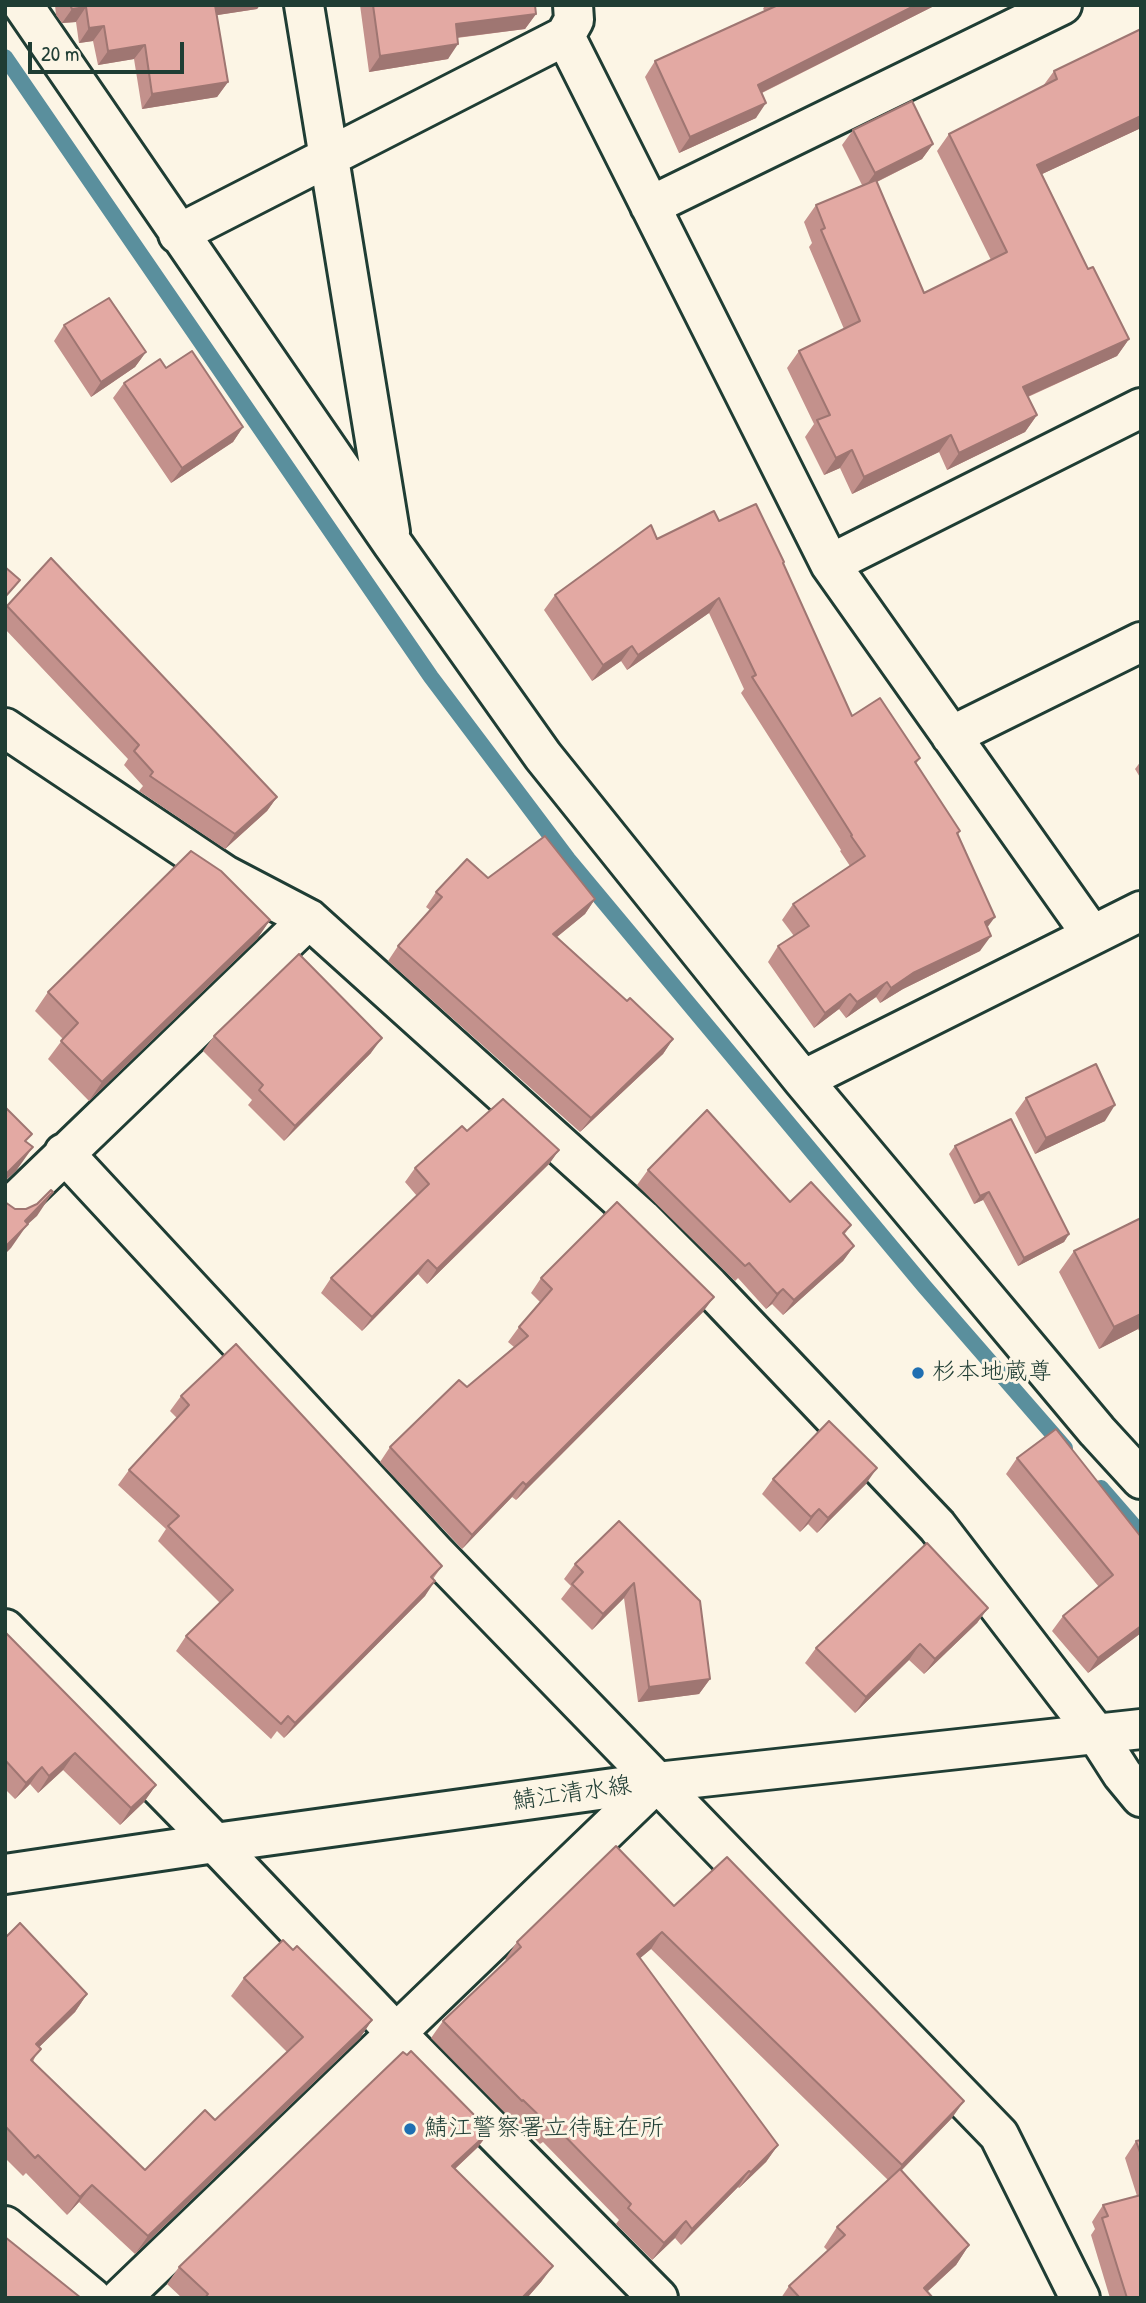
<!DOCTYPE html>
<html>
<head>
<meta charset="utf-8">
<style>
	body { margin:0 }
	#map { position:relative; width:1146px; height:2303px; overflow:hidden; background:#fcf5e5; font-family:"Patrick Hand",sans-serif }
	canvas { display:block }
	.frame { position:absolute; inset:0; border:7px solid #1f3d34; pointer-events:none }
	.scale { position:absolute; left:28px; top:42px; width:156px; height:32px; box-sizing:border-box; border:4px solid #1f3d34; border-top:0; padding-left:9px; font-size:21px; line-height:24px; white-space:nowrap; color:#1f3d34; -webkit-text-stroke:5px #fcf5e5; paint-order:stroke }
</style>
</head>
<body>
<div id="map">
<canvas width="1146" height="2303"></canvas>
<div class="frame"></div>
<div class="scale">20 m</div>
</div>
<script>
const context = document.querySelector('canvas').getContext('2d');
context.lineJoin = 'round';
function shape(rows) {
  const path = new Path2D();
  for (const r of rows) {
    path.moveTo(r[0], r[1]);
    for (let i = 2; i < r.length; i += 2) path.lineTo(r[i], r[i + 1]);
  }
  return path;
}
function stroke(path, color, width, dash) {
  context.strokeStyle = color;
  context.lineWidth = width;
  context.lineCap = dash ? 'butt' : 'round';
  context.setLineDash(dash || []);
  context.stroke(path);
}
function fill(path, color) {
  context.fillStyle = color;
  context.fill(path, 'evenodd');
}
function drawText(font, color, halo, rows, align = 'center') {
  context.font = font + ' "Patrick Hand","Klee One",sans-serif';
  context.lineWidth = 6;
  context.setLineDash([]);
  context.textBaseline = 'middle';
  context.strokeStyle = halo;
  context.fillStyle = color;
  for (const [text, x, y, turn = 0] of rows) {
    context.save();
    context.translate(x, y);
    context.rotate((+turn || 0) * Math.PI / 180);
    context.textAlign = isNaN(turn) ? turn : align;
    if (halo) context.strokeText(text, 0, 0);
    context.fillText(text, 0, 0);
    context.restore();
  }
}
stroke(shape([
	[5,57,431,677,568,859,924,1286,1065,1448],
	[1101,1488,1141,1534]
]), '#5a8f9d', 16);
const street = shape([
	[23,5,392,543,543,756,803,1080,1097,1431,1141,1479],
	[304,5,390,532],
	[565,36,830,564,1092,935],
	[650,206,1062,5],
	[178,234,565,36,574,20,573,5],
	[830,564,1141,408],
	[5,728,225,875,309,919,642,1219,709,1286,937,1526,1097,1735,1122,1774,1141,1797],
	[951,736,1141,642],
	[803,1080,1141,911],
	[64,1153,435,1553,999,2135,1080,2298],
	[5,1212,309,919],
	[5,1629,215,1843,397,2034,658,2298],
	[121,2298,657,1782]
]);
const secondary = shape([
	[5,1874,215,1843,657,1782,1141,1729],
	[5,2226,92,2298]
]);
stroke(street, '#1f3d34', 44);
stroke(secondary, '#1f3d34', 44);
stroke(street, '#fcf5e5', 38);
stroke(secondary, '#fcf5e5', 38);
fill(shape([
	[55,5,260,5,257,9,217,15,228,82,217,97,142,109,134,59,98,65,93,41,79,43,76,22,62,23,56,15],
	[360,5,535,5,536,14,525,29,457,38,448,59,369,72],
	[765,5,936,5,762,93,756,118,679,153,645,77,655,61,765,11,763,9],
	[1141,29,1141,128,1042,174,1088,269,1129,339,1117,356,1028,397,1037,415,1025,432,947,470,939,452,852,494,840,468,824,475,805,437,814,424,787,368,799,351,844,329,809,247,812,243,804,222,816,205,862,185,842,145,853,130,933,144,922,159,877,182,924,293,991,260,937,151,949,134,1043,86,1054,71],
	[64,325,146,352,135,367,91,397,54,341],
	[166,368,243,427,233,442,171,483,113,398,124,383],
	[719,521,784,562,783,564,852,716,920,758,916,764,960,831,958,835,987,927,980,951,903,989,880,1003,876,997,846,1018,839,1009,814,1028,768,962,778,946,794,936,782,920,793,904,850,866,840,851,841,850,741,693,744,689,709,613,627,670,621,661,592,681,544,610,555,595,657,539],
	[51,558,277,797,267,811,225,849,139,791,143,786,124,765,128,759,5,629,5,608],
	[1141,761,1141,779,1135,769],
	[488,878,595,899,585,914,557,937,627,1001,673,1039,663,1054,580,1132,388,961,398,946,430,910,426,907,436,892],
	[270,920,257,939,89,1101,48,1059,63,1039,35,1011,48,992],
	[214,1036,371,1053,284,1141,248,1105,252,1100,203,1051],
	[1026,1098,1105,1121,1035,1154,1015,1113],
	[467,1131,559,1150,549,1164,427,1284,418,1274,362,1331,321,1293,331,1278,417,1196,405,1182,415,1168],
	[955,1146,1069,1234,1064,1242,1018,1266,983,1200,974,1204,949,1154],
	[648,1170,790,1202,851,1225,844,1235,854,1246,843,1261,783,1315,772,1304,766,1309,738,1278,735,1281,637,1185],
	[1141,1218,1141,1334,1138,1329,1099,1349,1059,1272,1074,1251],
	[541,1278,703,1312,516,1500,512,1497,462,1549,380,1462,390,1447,467,1387,514,1347,508,1342,519,1327,541,1303,531,1293],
	[181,1396,442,1566,433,1579,425,1596,284,1738,277,1731,271,1739,176,1651,186,1636,220,1603,158,1541,166,1529,118,1485,129,1470,177,1418,170,1411],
	[1017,1458,1141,1537,1141,1633,1088,1673,1052,1631,1063,1616,1099,1587,1006,1474],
	[773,1479,866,1484,817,1533,808,1524,800,1532,762,1494],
	[619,1521,710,1679,699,1694,638,1702,624,1598,592,1630,561,1599,571,1586,564,1579,575,1564],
	[988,1608,977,1623,924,1674,909,1660,855,1713,805,1663,816,1648],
	[5,1632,156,1785,144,1802,120,1825,63,1770,38,1793,30,1784,15,1799,5,1789],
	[674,1906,952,2118,901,2171,969,2245,956,2265,927,2292,933,2298,781,2298,789,2286,828,2251,824,2247,837,2227,888,2180,651,1949,640,1958,778,2145,766,2162,739,2188,738,2187,681,2245,675,2238,652,2260,616,2224,619,2220,543,2142,540,2144,512,2116,510,2118,431,2038,443,2021,507,1961,505,1959,517,1942],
	[5,1938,87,1994,75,2012,39,2047,33,2062,145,2170,215,2120,287,2052,231,1996,244,1978,372,2020,360,2038,135,2254,79,2202,67,2215,26,2173,23,2176,5,2158],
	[490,2131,478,2147,455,2169,553,2266,541,2282,527,2298,182,2298,167,2284,179,2267],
	[1141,2140,1141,2298,1110,2298,1091,2235,1095,2229,1092,2222,1103,2205,1137,2196,1125,2158,1136,2141]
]), '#c3918c');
fill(shape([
	[213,5,260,5,257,9,205,17],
	[916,5,936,5,747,100,758,85],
	[86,7,76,22,62,23,72,9],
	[536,14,525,29,445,39,456,24],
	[104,26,93,41,79,43,89,28],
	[458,44,448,59,369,72,380,56],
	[145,45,134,59,98,65,108,51],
	[228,82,217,97,142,109,152,94],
	[766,103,756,118,679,153,690,137],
	[1141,116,1141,128,1025,182,1037,165],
	[933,144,922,159,864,188,875,173],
	[1129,339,1117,356,1011,404,1023,387],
	[146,352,135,367,91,397,101,382],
	[1037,415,1025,432,947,470,959,453],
	[243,427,233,442,171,483,182,468],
	[951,435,939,452,852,494,864,477],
	[852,450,840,468,824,475,836,458],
	[719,598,709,613,627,670,638,655],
	[632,646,621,661,592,681,603,665],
	[277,797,267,811,225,849,235,834],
	[595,899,585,914,542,949,553,934],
	[995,917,984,932,985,922],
	[270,920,257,939,89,1101,102,1082],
	[991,936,980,951,903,989,880,1003,891,988,913,973],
	[887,982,876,997,846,1018,857,1002],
	[850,994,839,1009,814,1028,825,1013],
	[382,1038,371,1053,284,1141,295,1126],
	[673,1039,663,1054,580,1132,591,1118],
	[1115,1105,1105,1121,1035,1154,1046,1138],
	[33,1147,16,1171,5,1181,5,1174],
	[559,1150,549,1164,427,1284,437,1269],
	[53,1192,37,1216,27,1225,11,1248,5,1254,5,1247,25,1221],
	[989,1192,983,1200,974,1204,980,1196],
	[1069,1234,1064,1242,1018,1266,1024,1258],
	[854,1246,843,1261,783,1315,794,1300],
	[428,1260,418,1274,362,1331,372,1317],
	[783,1289,772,1304,766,1309,777,1294],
	[714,1297,703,1312,516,1500,526,1485],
	[1141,1314,1141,1325,1138,1329,1099,1349,1114,1327],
	[877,1468,866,1484,817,1533,828,1518],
	[523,1482,512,1497,462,1549,472,1535],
	[819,1509,808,1524,800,1532,811,1517],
	[435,1581,425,1596,284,1738,295,1723],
	[634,1583,624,1598,592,1630,603,1614],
	[988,1608,977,1623,924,1674,935,1659],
	[1141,1626,1141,1633,1088,1673,1098,1658],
	[920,1644,909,1660,855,1713,866,1697],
	[710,1679,699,1694,638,1702,649,1687],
	[75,1753,63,1770,38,1793,49,1776],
	[42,1767,30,1784,15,1799,26,1783],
	[156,1785,144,1802,120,1825,131,1808],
	[662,1932,651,1949,625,1971,637,1954],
	[87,1994,75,2012,24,2062,36,2044],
	[372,2020,360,2038,135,2254,148,2236],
	[964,2101,952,2118,890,2182,902,2165],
	[490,2131,478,2147,441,2182,452,2166],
	[778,2145,766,2162,739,2188,751,2172],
	[749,2171,738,2187,681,2245,692,2229],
	[92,2185,79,2202,67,2215,80,2197],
	[686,2221,675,2238,652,2260,664,2243],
	[969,2245,956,2265,920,2298,924,2288],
	[553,2266,541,2282,527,2298,522,2298]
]), '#9f7672');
const building = shape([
	[70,5,215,5,228,82,152,94,145,45,108,51,104,26,89,28,86,7,72,9,70,5],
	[373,5,535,5,536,14,456,24,458,44,380,56,373,5],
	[778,5,916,5,758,85,766,103,690,137,655,61,778,5],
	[1141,29,1141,116,1037,165,1088,269,1093,267,1129,339,1023,387,1037,415,959,453,951,435,864,477,852,450,836,458,817,420,830,415,799,351,860,321,821,230,825,228,816,205,876,180,924,293,1007,252,949,134,1057,79,1054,71,1141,29],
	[912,101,933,144,875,173,853,130,912,101],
	[109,298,146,352,101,382,64,325,109,298],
	[192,351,243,427,182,468,124,383,160,359,166,368,192,351],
	[756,504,784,562,783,563,852,716,880,698,920,758,915,762,960,831,957,833,995,917,985,922,991,936,913,973,891,988,887,982,857,1002,850,994,825,1013,778,946,809,926,793,904,865,856,851,836,852,835,752,677,756,675,719,598,638,655,632,646,603,665,555,595,651,525,657,539,714,511,719,521,756,504],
	[51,558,277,797,235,834,150,776,153,772,134,751,139,745,7,606,51,558],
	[5,567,20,580,5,597,5,567],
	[545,836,595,899,553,934,627,1001,630,998,673,1039,591,1118,398,946,442,897,436,892,467,859,488,878,545,836],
	[191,851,221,871,270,920,102,1082,61,1041,78,1023,48,992,191,851],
	[299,954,382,1038,295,1126,259,1090,263,1085,214,1036,299,954],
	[1096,1064,1115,1105,1046,1138,1026,1098,1096,1064],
	[503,1099,559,1150,437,1269,428,1260,372,1317,331,1278,429,1184,415,1168,462,1126,467,1131,503,1099],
	[5,1107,32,1134,25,1141,33,1147,5,1175,5,1107],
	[707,1110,790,1202,811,1182,851,1225,843,1233,854,1246,794,1300,783,1289,777,1294,749,1263,745,1266,648,1170,707,1110],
	[1011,1119,1069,1234,1024,1258,989,1192,980,1196,955,1146,1011,1119],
	[51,1190,53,1192,25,1221,28,1224,5,1247,5,1202,15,1209,26,1209,37,1204,51,1190],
	[617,1202,714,1297,526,1485,523,1482,472,1535,390,1447,459,1380,467,1387,528,1336,519,1327,552,1289,541,1278,617,1202],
	[1141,1218,1141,1314,1114,1327,1074,1251,1141,1218],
	[236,1344,442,1566,431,1577,435,1581,295,1723,288,1716,281,1724,186,1636,233,1590,168,1526,179,1516,129,1470,189,1405,181,1396,236,1344],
	[829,1421,877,1468,828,1518,819,1509,811,1517,773,1479,829,1421],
	[1056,1429,1141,1537,1141,1626,1098,1658,1063,1616,1113,1575,1017,1458,1056,1429],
	[619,1521,700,1601,710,1679,649,1687,634,1583,603,1614,572,1584,583,1572,575,1564,619,1521],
	[927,1543,988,1608,935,1659,920,1644,866,1697,816,1648,927,1543],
	[5,1632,156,1785,131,1808,75,1753,49,1776,42,1767,26,1783,5,1760,5,1632],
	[616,1846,674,1906,727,1857,964,2101,902,2165,662,1932,637,1954,778,2145,751,2172,749,2171,692,2229,686,2221,664,2243,628,2208,631,2204,554,2125,552,2128,523,2100,522,2101,443,2021,521,1947,517,1942,616,1846],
	[20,1923,87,1994,36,2044,41,2049,31,2060,145,2170,205,2110,215,2120,303,2037,244,1978,283,1940,293,1950,297,1946,372,2020,148,2236,92,2185,80,2197,38,2155,35,2158,5,2126,5,1938,20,1923],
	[411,2051,490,2131,452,2166,553,2266,522,2298,205,2298,208,2294,179,2267,403,2052,407,2055,411,2051],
	[1141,2140,1141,2155,1136,2141,1141,2140],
	[900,2169,969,2245,924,2288,933,2298,800,2298,789,2286,845,2235,837,2227,900,2169],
	[1141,2195,1141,2298,1127,2298,1102,2218,1108,2216,1103,2205,1141,2195],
	[5,2237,81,2298,5,2298,5,2237]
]);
fill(building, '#e3a9a3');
stroke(building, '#9f7672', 2);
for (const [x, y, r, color] of [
	[918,1373,7,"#1f6fb2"],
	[410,2129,7,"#1f6fb2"]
]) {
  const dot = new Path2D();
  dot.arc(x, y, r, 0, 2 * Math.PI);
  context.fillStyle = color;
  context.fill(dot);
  stroke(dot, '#fcf5e5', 2.5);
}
drawText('24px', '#1f3d34', '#fcf5e5', [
	["杉本地蔵尊",932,1373],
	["鯖江警察署立待駐在所",424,2129]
], 'left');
drawText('24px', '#1f3d34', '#fcf5e5', [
	["鯖江清水線",572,1794,-8]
]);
</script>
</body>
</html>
